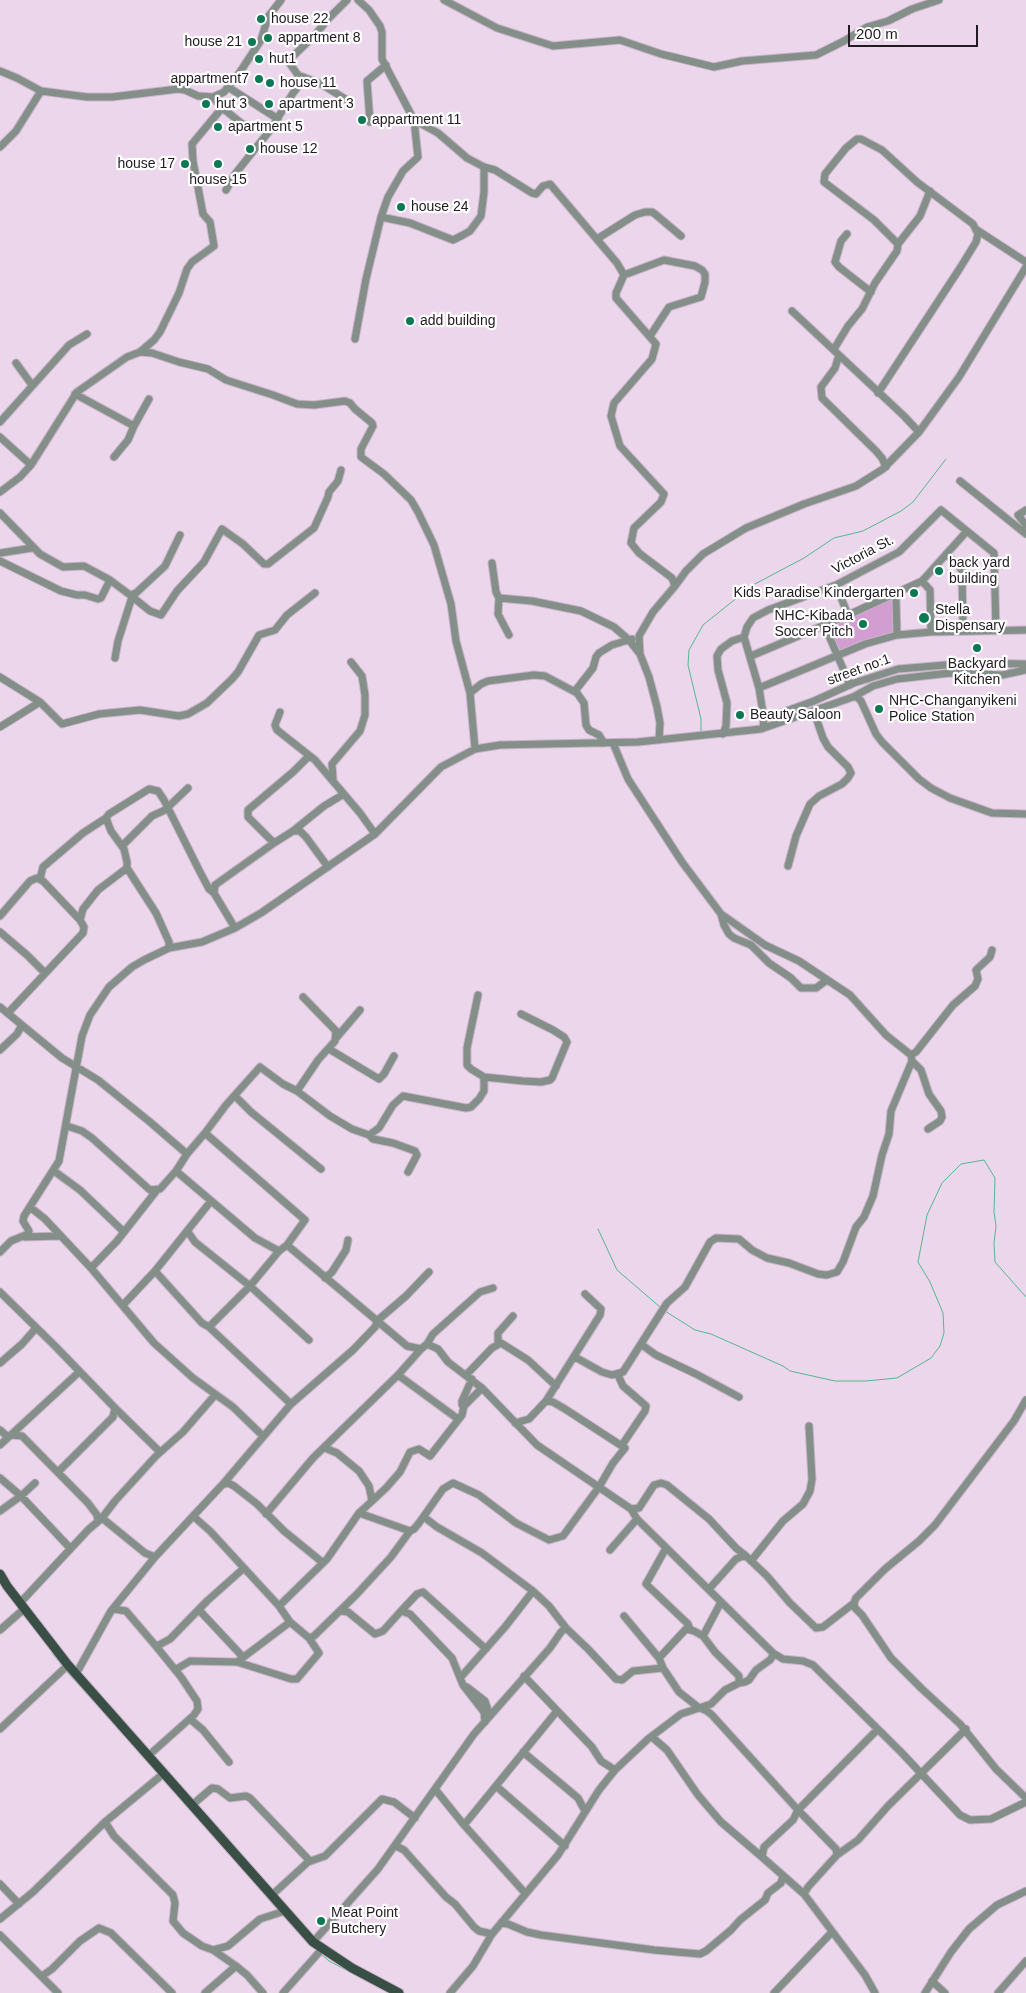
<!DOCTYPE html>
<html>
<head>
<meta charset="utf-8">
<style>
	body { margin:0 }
	#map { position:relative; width:1026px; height:1993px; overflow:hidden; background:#ecd6ec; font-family:Helvetica,sans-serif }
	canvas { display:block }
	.scale { position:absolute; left:848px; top:25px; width:130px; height:22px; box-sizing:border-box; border:2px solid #221a21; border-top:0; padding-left:6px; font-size:15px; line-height:18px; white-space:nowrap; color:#221a21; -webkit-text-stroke:4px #fff; paint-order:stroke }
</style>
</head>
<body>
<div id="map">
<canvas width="1026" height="1993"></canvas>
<div class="scale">200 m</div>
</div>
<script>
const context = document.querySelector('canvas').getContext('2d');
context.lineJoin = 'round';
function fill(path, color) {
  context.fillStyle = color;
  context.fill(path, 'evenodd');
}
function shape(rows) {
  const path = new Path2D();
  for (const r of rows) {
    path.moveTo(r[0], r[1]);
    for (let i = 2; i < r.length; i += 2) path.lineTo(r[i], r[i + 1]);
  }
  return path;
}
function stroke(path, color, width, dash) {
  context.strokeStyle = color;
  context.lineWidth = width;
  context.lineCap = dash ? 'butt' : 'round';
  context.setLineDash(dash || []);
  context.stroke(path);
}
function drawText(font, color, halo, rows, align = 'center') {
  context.font = font + ' Helvetica,sans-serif';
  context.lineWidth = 4.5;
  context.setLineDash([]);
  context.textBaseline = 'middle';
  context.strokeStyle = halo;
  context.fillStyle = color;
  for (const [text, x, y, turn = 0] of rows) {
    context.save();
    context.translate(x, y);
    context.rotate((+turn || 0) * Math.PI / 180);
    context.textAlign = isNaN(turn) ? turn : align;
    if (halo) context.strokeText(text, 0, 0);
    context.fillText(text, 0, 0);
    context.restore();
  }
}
fill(shape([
	[889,598,893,599,894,633,840,651,838,650,829,630,831,625]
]), '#d29ed1');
stroke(shape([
	[701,732,701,719,688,665,689,650,703,625,753,585,804,558,834,538,863,531,901,511,913,502,946,459],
	[598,1229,617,1270,660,1307],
	[665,1311,695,1330,711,1334,783,1366,790,1371,835,1381,866,1381,897,1378,931,1358,940,1346,944,1333,943,1313,930,1282,918,1262,927,1215,942,1183,961,1164,984,1160,995,1178,994,1212,996,1226,994,1243,995,1262,1026,1297],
	[52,1653,63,1667],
	[65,1670,101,1709],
	[240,1866,278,1910],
	[282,1915,307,1941],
	[321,1954,329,1961,367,1981]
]), '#56b68c', 1);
const minor = shape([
	[358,0,369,10,380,26,382,32,382,59,414,120,438,133,467,158,484,167,495,170,532,193,536,194,543,186,550,184,617,263,624,275,616,293,616,298,656,344,652,359,614,403,611,416,620,446,664,494,661,502,634,528,631,543,639,553,672,578,675,586,653,612,639,636,640,654,649,677,657,707,660,723,659,740],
	[444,0,497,28,553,46,620,40,661,54,714,67,742,61,816,55,844,41,867,27,888,21,912,9,939,0],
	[0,71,17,78,41,91,87,97,112,97,178,89,185,90,198,96,213,97,224,92,240,72,261,40,268,17,281,0],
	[228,87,278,119],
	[213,97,220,106,241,123,247,126,271,129],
	[347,100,321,84,298,75,288,61,315,35,328,19,347,0],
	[370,122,367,81,386,65],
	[0,147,16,131,41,91],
	[226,190,235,174,271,129,293,93,305,78],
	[381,217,410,223,453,240,463,235,470,231,481,216,484,192,484,167],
	[977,230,1026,262],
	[847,234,841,241,835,262,839,267,871,292],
	[597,239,635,215,645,212,652,212,655,214,681,236],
	[624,275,664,260,695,266,702,270,705,274,705,282,701,297,669,307,650,336],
	[792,311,904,416,919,432],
	[355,339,366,279,381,217,388,197,403,171,418,157,414,120],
	[834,349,848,326,862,309,875,283,897,251,898,244,920,216,930,191],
	[140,352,154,340,160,332,179,293,187,269,192,262,214,246,210,222,203,214,193,161,192,144,222,108],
	[839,355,835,368,821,387,822,398,876,451,882,458,886,467],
	[16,363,32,385],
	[878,393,960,268,976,242,978,234,973,224,917,182,882,150,861,139,857,139,846,148,825,174,824,182,874,220,898,244],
	[75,394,134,426],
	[0,422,69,345,87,334],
	[0,437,31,465],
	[114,457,128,440,134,426,149,399],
	[960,481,1026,534],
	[0,492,20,477,31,465,77,392,127,357,140,352,152,353,179,362,208,369,226,380,273,395,297,404,314,405,345,401,350,403,355,409,372,423,373,426,361,449,361,457,384,474,411,500,418,512,434,545,451,604,456,641,470,693,475,749],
	[1026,510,1018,515,1026,525],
	[0,513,40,554,63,567,84,566,110,580,130,595,136,593,165,566,180,535],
	[0,553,32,548],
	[946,554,959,566,962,571,963,631],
	[0,561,61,591,77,595,85,595,98,599,101,598,110,580],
	[492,563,496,592,499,598,498,614,509,635],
	[922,581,930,590,931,632],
	[836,585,848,615],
	[675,586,686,571,703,554,746,528,804,504,856,486,883,469,919,432,959,377,1026,267],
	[894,594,896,600,897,635],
	[130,595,150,611,161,615,177,591,204,562,222,529,243,544,264,564,268,564,314,528,328,497,329,492,338,481,341,470],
	[499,598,532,601,581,611,614,627,629,640,640,654],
	[824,624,850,685],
	[751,656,848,615,922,581,967,531],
	[115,658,118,641,132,597],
	[0,677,40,702,62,724,99,714,140,710,179,716,188,714,207,703,232,679,238,672,259,635,275,630,287,615,315,593],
	[759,688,865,644,897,635,931,632,1026,630],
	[575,691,593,668,596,657,599,653,612,645,632,639],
	[470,693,481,684,488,681,534,675,545,676,577,693,584,703,586,725,589,730,599,735,604,743],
	[853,697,873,686,897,679,950,673,1002,675,1026,670],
	[280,712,275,725,277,730,315,760,360,813,375,834],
	[764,719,814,701,854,683,898,669,969,663,1026,664],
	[0,727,40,702],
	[763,728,764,719,759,688,744,637,747,627,753,618,768,610,836,585,899,552,941,510,994,553,996,631],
	[723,734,726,726,727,703,718,670,717,656,721,649,732,641,744,637],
	[613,743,628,779,682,862,721,914,724,925,729,934,734,938,751,945,769,963,791,978,801,988,816,988,827,980],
	[333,779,332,764,360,731,365,715,365,695,362,676,351,662],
	[293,831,324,806,344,794],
	[274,843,248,817,248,810,293,772,309,756],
	[122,846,152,816,165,810,188,788],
	[788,866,796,836,810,804,819,796,842,784,848,778,851,773,848,767,828,747,823,738,814,712],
	[127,868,156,913,169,942,169,948],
	[40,879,43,867,83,833,106,818],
	[721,914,765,945,799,961,850,995,886,1035,911,1055,916,1052,953,1005,975,986,978,979,976,970,990,957,992,950],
	[0,916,30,881,37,878,43,881,80,920,84,927,83,933,8,1013],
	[80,920,83,909,98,890,127,868,127,862,124,849,111,831,106,818,109,814,149,789,158,791,164,800,199,870,209,889,214,893],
	[235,928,214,893,215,885,274,843,293,831,300,831,306,837,328,867],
	[0,932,27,955,45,973],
	[0,1007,62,1058,98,1080,150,1122,187,1154,205,1133,226,1105,260,1067,283,1084,297,1091,318,1060,335,1041,336,1031,303,997],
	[337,1037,360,1010],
	[329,1049,379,1079,384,1074,394,1056],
	[0,1050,17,1034,22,1025],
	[912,1061,921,1070,929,1094,941,1111,942,1117,940,1121,928,1129],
	[484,1077,523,1081,541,1082,550,1080,552,1078,567,1042,564,1037,553,1030,521,1014],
	[297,1091,330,1116,352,1129,369,1135,373,1139,393,1143,415,1151,417,1155,408,1172],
	[235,1096,251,1112,321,1169],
	[67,1126,82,1131,92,1138,150,1190,160,1189,176,1171,187,1154],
	[205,1133,305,1220,287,1245],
	[369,1135,379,1128,393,1105,403,1096,466,1108,471,1107,479,1099,484,1091,484,1077,471,1069,467,1065,467,1048,478,995],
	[54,1171,80,1190,124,1232],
	[176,1171,255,1238,279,1251],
	[30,1207,45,1219,91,1268,154,1343,193,1378,233,1407,263,1436],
	[188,1232,195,1242,250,1286,309,1340],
	[25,1237,60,1236],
	[0,1252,11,1241,28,1234,29,1231,23,1221,24,1216,59,1161,82,1036,90,1015,109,987,132,967,144,960,169,948,202,942,235,928,261,913,375,834,441,767,475,749,500,745,638,742,761,729,853,697,857,697,861,701,876,734,882,742,919,779,931,788,950,798,992,813,1026,814],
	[91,1268,117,1241,157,1190],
	[155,1271,202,1323,209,1327,291,1404],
	[325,1278,332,1272,346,1250,348,1240],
	[0,1292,55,1346,115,1408,113,1417,58,1472],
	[123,1305,155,1271,211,1201],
	[209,1327,250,1286,279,1251,287,1245,407,1346,421,1349,427,1344,438,1349,448,1362,482,1388,537,1445,631,1509,637,1519,773,1653,783,1659,803,1661,813,1665,901,1752,960,1815,970,1820,991,1819,1026,1802],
	[498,1343,498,1333,513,1316],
	[427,1344,433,1334,480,1292,493,1288],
	[642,1345,656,1355,696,1374,739,1397],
	[575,1357,602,1372,612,1375,623,1372,667,1303,685,1287,710,1242,716,1238,739,1239,752,1250,767,1258,789,1263,818,1274,827,1275,837,1272,843,1262,856,1227,864,1217,873,1196,882,1155,889,1134,891,1111,912,1061,911,1055],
	[0,1363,22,1344,36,1328],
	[398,1375,458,1419],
	[466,1375,492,1348,501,1343,528,1360,556,1386],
	[618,1375,623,1386,646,1406,645,1411,622,1445],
	[1026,1400,1014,1421,935,1525,919,1541,885,1569,856,1598,854,1603,855,1608,862,1615,891,1658,921,1688,960,1724,996,1769,1026,1798],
	[464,1406,462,1405,462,1401,472,1379],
	[115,1408,160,1452],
	[515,1423,529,1419,546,1401,600,1315,601,1309,585,1294],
	[0,1430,8,1437],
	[12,1435,22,1436,88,1503,97,1515,98,1521],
	[0,1445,79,1372],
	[325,1448,337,1453,359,1471,369,1486,372,1501],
	[0,1478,21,1496,70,1548],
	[223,1484,291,1404,353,1350,375,1327,378,1320,406,1296,429,1272],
	[631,1509,639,1508,654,1485,661,1483,667,1485,709,1519,736,1548,746,1556],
	[0,1511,21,1496,35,1483],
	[359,1513,410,1531,414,1529,419,1523,443,1489,453,1483,479,1495,516,1523,549,1540,563,1536,599,1487,613,1463,625,1448,565,1409,553,1402,546,1401],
	[266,1514,313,1458,398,1375,421,1349],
	[193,1516,210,1531,279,1606,290,1622,309,1638,314,1636,356,1595,391,1557,410,1531],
	[424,1517,437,1527,482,1553,533,1591,549,1606,566,1628,588,1649,616,1679,622,1680,633,1671,663,1668,679,1692,698,1707,707,1711,712,1715,798,1810,793,1820,764,1847,762,1857,804,1894,865,1975,875,1993],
	[102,1518,145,1553,155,1557],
	[666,1548,646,1584,688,1624,690,1629],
	[610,1550,637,1519],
	[751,1561,783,1521,803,1504,810,1491,812,1479,809,1426],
	[709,1589,736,1559,743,1556,747,1557,767,1576,790,1603,816,1628,823,1627,854,1603],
	[20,1603,88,1530,102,1518,115,1501,156,1456,183,1432,215,1395],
	[279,1606,327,1559,359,1513,386,1488,400,1472,410,1452,419,1449,430,1456,462,1415,464,1406,482,1388],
	[199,1610,243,1657],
	[111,1611,114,1609,126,1611,155,1645,159,1645,170,1639,207,1601,244,1568],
	[341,1611,348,1612,375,1634,383,1631,401,1611,410,1614,452,1658,463,1685,484,1712,485,1722],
	[401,1611,417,1594,423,1592,486,1649],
	[624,1616,659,1658,663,1668],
	[0,1630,24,1609],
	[659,1658,686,1629,694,1631,703,1636],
	[237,1662,290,1622],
	[175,1670,190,1661,237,1662,291,1679,297,1679,319,1653,309,1638],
	[76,1674,111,1611,155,1557,222,1485,228,1483,234,1486,257,1504,284,1531,322,1562],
	[524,1676,592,1747,601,1761,615,1770],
	[460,1678,505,1627,533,1591],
	[739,1683,745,1682,749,1680,756,1670,770,1660,774,1654],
	[467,1687,485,1701,490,1716],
	[190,1719,203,1730,229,1762],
	[0,1729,68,1665],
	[652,1737,667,1750,698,1795,721,1822,762,1857],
	[523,1752,578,1798,585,1811],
	[148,1756,194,1715,198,1709,197,1701,181,1677,155,1645],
	[496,1786,565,1846],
	[435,1789,464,1825,525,1893],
	[192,1805,212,1788,218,1789,230,1798,246,1796,250,1798,309,1860],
	[105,1822,114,1836,173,1895,175,1903,173,1921,183,1933,202,1946,213,1950,228,1946,260,1919,285,1911],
	[464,1825,557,1711],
	[396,1846,404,1850,446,1897,455,1904,474,1927,479,1931,492,1934],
	[837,1855,836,1849,798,1810,877,1730],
	[0,1884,19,1904],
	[804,1894,808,1887,837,1855,858,1840,888,1806,966,1729],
	[272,1895,308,1862,325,1856,382,1799,394,1802,415,1818],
	[0,1919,33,1892,105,1822,163,1774],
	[501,1923,508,1924,527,1932,541,1935,654,1950,700,1954,706,1951,731,1930,740,1920,765,1900,768,1893,781,1883,783,1876],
	[0,1935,58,1993],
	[313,1942,378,1869,474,1734,550,1648,561,1632,566,1628],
	[213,1950,236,1966],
	[42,1976,52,1969,80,1941,99,1928,111,1933,172,1993],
	[932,1981,945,1993],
	[205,1993,236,1966,247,1975,263,1993],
	[283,1993,322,1949],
	[450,1993,473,1966,492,1934,558,1855,599,1790,615,1770,648,1739,681,1714,711,1704,725,1690,739,1683,739,1676,715,1652,703,1636,721,1602],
	[774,1993,832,1932],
	[925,1993,951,1952,969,1929,997,1905,1026,1891],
	[998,1993,1026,1961]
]);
const major = shape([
	[0,1574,7,1586,68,1665,313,1942,352,1968,399,1993]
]);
stroke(minor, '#c8b4c7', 9);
stroke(major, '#c8b4c7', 11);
stroke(minor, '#838f88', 7);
stroke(major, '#394e44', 9);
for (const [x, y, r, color] of [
	[261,19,5,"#0c7954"],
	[268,38,5,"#0c7954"],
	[252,42,5,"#0c7954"],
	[259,59,5,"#0c7954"],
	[259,79,5,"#0c7954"],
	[270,83,5,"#0c7954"],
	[206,104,5,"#0c7954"],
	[269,104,5,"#0c7954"],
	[362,120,5,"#0c7954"],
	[218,127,5,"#0c7954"],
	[250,149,5,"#0c7954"],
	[185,164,5,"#0c7954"],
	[218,164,5,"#0c7954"],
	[401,207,5,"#0c7954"],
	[410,321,5,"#0c7954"],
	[939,571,5,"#0c7954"],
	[914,593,5,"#0c7954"],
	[924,618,6,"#0c7954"],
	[863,624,5,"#0c7954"],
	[977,648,5,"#0c7954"],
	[879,709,5,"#0c7954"],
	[740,715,5,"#0c7954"],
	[321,1921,5,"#0c7954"]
]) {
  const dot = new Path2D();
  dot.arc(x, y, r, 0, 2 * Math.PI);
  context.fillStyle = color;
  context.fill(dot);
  stroke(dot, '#fff', 2);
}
drawText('14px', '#221a21', '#fff', [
	["house 22",271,19],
	["appartment 8",278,38],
	["house 21",242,42,"right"],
	["hut1",269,59],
	["appartment7",249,79,"right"],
	["house 11",280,83],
	["hut 3",216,104],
	["apartment 3",279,104],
	["appartment 11",372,120],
	["apartment 5",228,127],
	["house 12",260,149],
	["house 17",175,164,"right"],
	["house 15",218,180,"center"],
	["house 24",411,207],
	["add building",420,321],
	["back yard",949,563],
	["building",949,579],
	["Kids Paradise Kindergarten",904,593,"right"],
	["Stella",935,610],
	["Dispensary",935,626],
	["NHC-Kibada",853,616,"right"],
	["Soccer Pitch",853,632,"right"],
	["Backyard",977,664,"center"],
	["Kitchen",977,680,"center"],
	["NHC-Changanyikeni",889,701],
	["Police Station",889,717],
	["Beauty Saloon",750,715],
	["Meat Point",331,1913],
	["Butchery",331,1929]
], 'left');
drawText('14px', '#221a21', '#fff', [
	["Victoria St.",863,555,-28],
	["street no:1",859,670,-20]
]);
</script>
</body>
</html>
